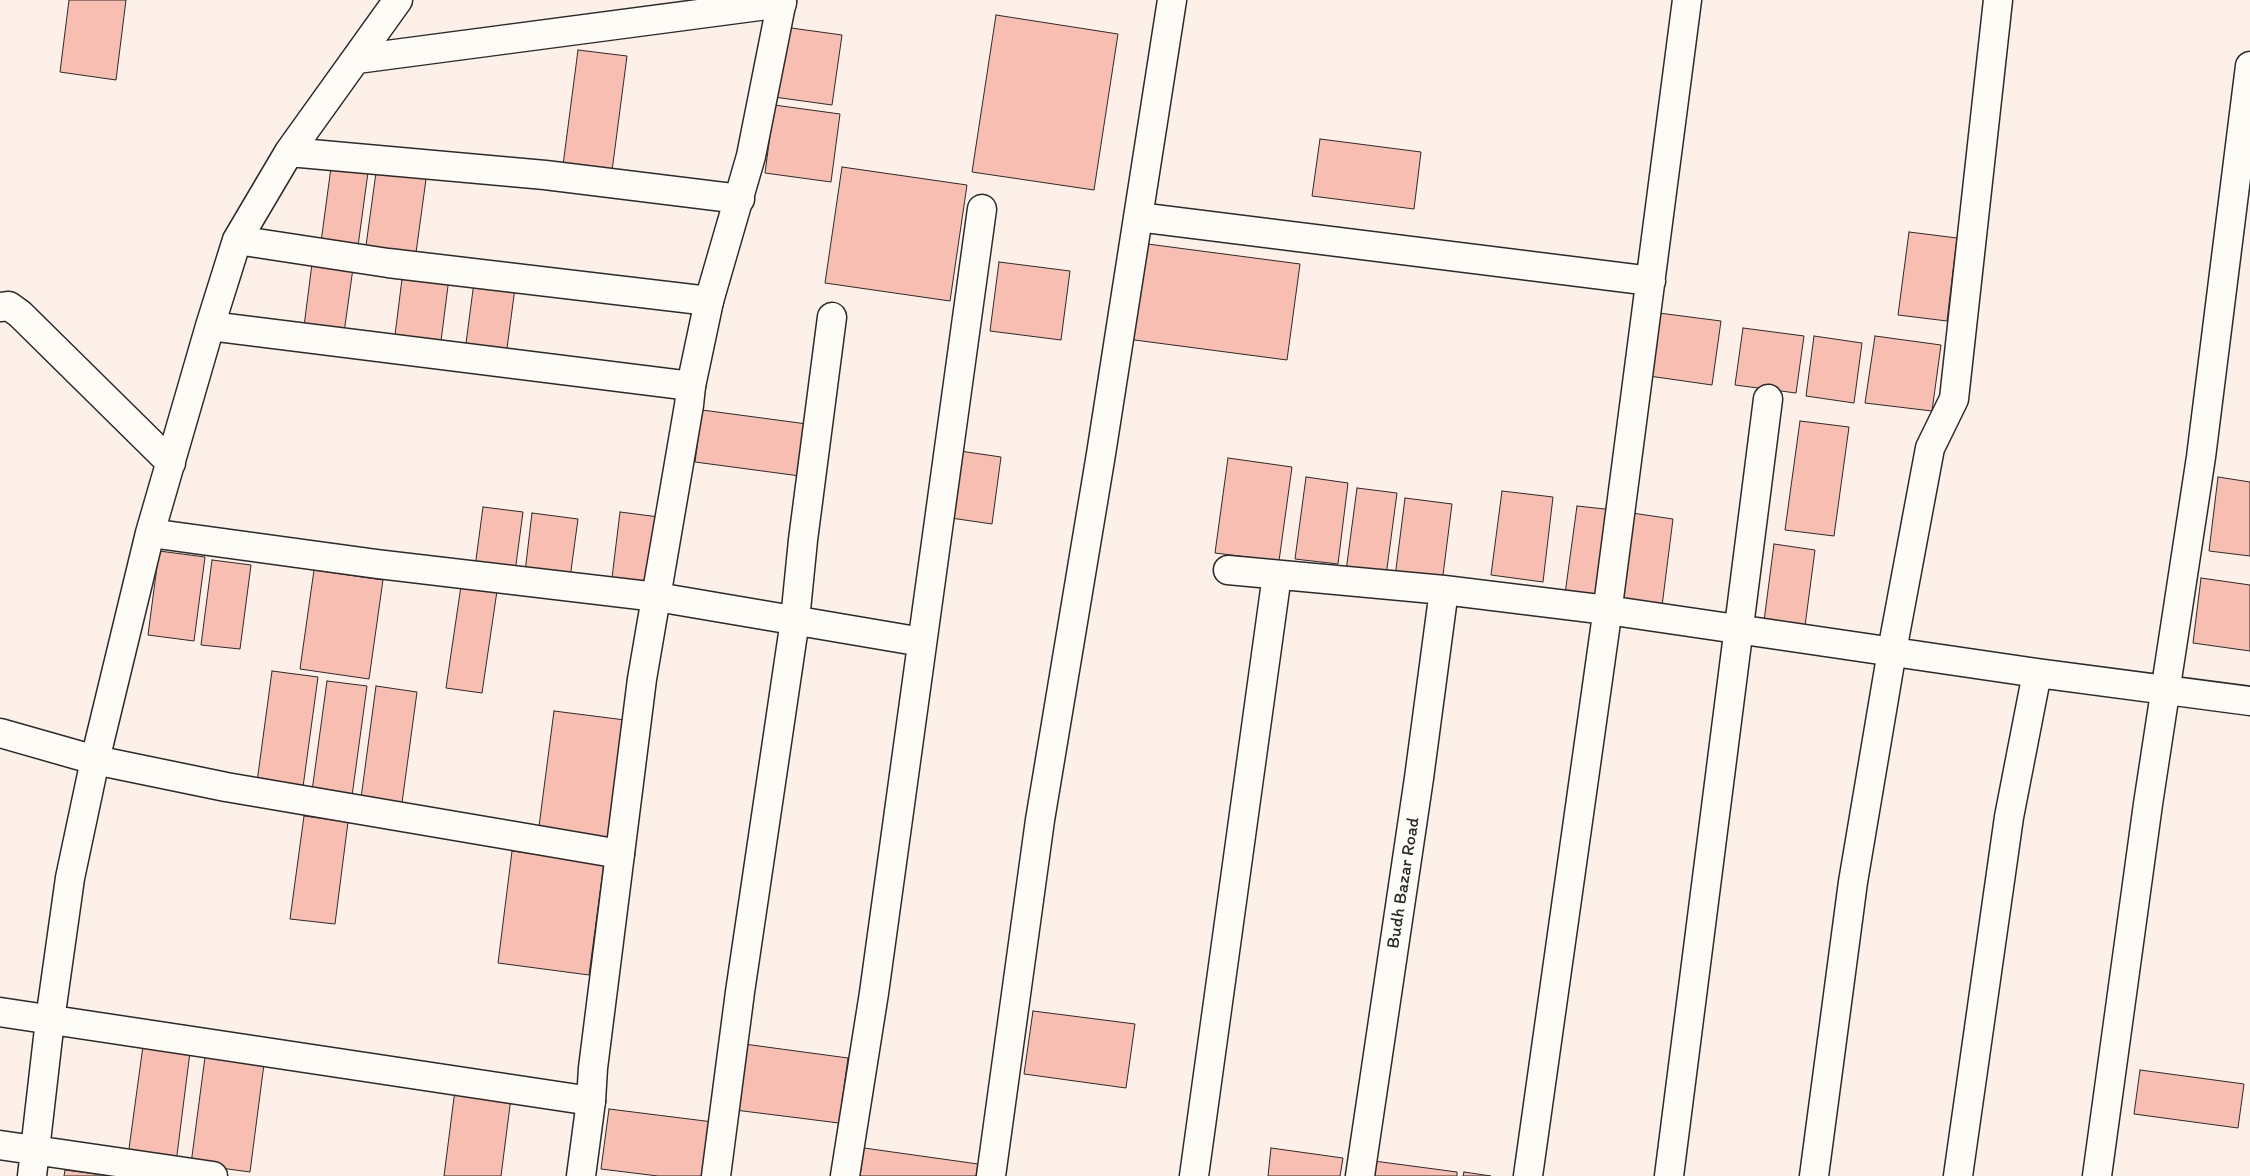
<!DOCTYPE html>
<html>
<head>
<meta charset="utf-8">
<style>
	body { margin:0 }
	canvas { display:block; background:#fcf0e9 }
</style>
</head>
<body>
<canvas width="2250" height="1176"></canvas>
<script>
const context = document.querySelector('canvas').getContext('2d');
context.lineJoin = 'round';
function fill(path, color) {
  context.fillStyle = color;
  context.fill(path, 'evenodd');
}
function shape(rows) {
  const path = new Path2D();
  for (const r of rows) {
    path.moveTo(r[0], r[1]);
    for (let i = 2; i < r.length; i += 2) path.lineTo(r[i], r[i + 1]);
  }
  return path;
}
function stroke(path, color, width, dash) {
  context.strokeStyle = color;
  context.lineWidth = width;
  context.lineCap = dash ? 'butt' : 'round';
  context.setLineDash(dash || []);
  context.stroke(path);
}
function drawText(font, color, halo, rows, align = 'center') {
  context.font = font + ' Itim,sans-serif';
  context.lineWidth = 5;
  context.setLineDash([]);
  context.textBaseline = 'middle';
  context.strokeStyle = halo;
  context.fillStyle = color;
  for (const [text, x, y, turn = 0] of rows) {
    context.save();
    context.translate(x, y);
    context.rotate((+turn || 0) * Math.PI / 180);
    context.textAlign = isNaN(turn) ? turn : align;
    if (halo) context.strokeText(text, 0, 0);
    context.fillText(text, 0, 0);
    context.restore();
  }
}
const building = shape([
	[69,0,126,0,116,80,60,72,69,0],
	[996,15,1118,34,1094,190,972,172,996,15],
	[784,27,842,35,832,105,774,97,784,27],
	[578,50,627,56,612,171,563,165,578,50],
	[774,105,840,114,831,182,765,173,774,105],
	[1320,139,1421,152,1414,209,1312,196,1320,139],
	[332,160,369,165,358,246,321,242,332,160],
	[377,165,427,172,415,260,365,253,377,165],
	[842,167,967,185,950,301,825,283,842,167],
	[1909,232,1957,238,1947,321,1898,315,1909,232],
	[1140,243,1300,264,1287,360,1127,339,1140,243],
	[313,256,354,261,343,340,303,334,313,256],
	[999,262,1070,271,1061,340,990,331,999,262],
	[403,271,449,278,440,349,394,343,403,271],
	[474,282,515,288,506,356,465,351,474,282],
	[1651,312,1721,321,1712,385,1642,375,1651,312],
	[1743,328,1804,336,1796,393,1735,385,1743,328],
	[1814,336,1862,343,1854,403,1806,396,1814,336],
	[1875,336,1941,345,1932,411,1865,403,1875,336],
	[702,410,807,424,800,476,695,462,702,410],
	[1800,421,1849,427,1834,536,1785,530,1800,421],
	[953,450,1001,457,992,524,944,517,953,450],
	[1228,458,1292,467,1279,561,1215,553,1228,458],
	[1306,477,1348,483,1338,564,1295,559,1306,477],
	[2218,477,2250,482,2250,556,2209,551,2218,477],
	[1357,488,1397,493,1386,576,1346,571,1357,488],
	[1502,491,1553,497,1543,582,1491,575,1502,491],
	[1405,498,1452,504,1442,583,1395,577,1405,498],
	[1577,506,1614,510,1602,599,1565,594,1577,506],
	[483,507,523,512,515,572,475,567,483,507],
	[620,512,659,517,649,591,611,586,620,512],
	[1625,512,1673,519,1662,606,1613,600,1625,512],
	[532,513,578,519,570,578,525,572,532,513],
	[1774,544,1815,550,1805,626,1764,621,1774,544],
	[159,551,205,557,194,641,148,635,159,551],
	[212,560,251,565,240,649,201,645,212,560],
	[314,570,383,580,369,679,300,669,314,570],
	[2201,578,2250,585,2250,651,2193,643,2201,578],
	[461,586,497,591,482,693,446,688,461,586],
	[272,671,318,677,303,787,257,782,272,671],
	[327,681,367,686,352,796,312,791,327,681],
	[376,686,417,692,402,803,361,798,376,686],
	[554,711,625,720,609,844,538,834,554,711],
	[304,816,348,822,335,924,290,919,304,816],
	[512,851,604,863,589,975,498,963,512,851],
	[1033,1011,1135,1024,1126,1088,1024,1074,1033,1011],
	[744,1044,848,1058,839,1123,735,1110,744,1044],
	[143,1046,190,1052,176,1163,128,1156,143,1046],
	[205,1057,264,1064,250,1172,191,1164,205,1057],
	[2140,1070,2244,1084,2238,1128,2134,1114,2140,1070],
	[456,1082,512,1090,501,1176,444,1176,456,1082],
	[609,1109,713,1122,706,1176,658,1176,601,1169,609,1109],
	[864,1148,978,1164,976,1176,860,1176,864,1148],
	[1271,1148,1343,1158,1340,1176,1268,1176,1271,1148],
	[1374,1161,1457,1172,1457,1176,1372,1176,1374,1161],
	[65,1170,111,1176,64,1176,65,1170],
	[1464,1172,1491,1176,1463,1176,1464,1172]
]);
fill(building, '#f8beb1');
stroke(building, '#2b2b2b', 1);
const street = shape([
	[357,59,782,3],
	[289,152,545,175,740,199],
	[1138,217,1651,281],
	[237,240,388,263,709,301],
	[0,307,9,306,20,314,171,463],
	[210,326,691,386],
	[150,533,377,564,657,597,922,642],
	[1228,570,1444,590,1607,610,2037,673,2250,701],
	[0,733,95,760,226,787,620,854],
	[0,1012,591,1101],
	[0,1145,213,1176],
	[32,1176,50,1020,70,878,95,760,150,533,210,326,237,240,289,152,398,0],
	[716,1176,740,992,795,620,803,540,832,317],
	[845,1176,874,993,982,209],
	[991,1176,1040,820,1101,454,1172,0],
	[1194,1176,1277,575],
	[1360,1176,1419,778,1444,590],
	[1528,1176,1605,629,1687,0],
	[1669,1176,1768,399],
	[1814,1176,1853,882,1892,651,1930,448,1954,399,1998,0],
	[1958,1176,2009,817,2037,673],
	[2097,1176,2148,804,2201,457,2250,66]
]);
const secondary = shape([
	[581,1176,591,1101,593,1068,642,679,689,405,691,386,709,301,751,156,782,0]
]);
stroke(street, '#2b2b2b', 31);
stroke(secondary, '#2b2b2b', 31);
stroke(street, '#fdfcf7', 28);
stroke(secondary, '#fdfcf7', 28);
drawText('18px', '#2b2b2b', '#fdfcf7', [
	["Budh Bazar Road",1404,883,-81]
]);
</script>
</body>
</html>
